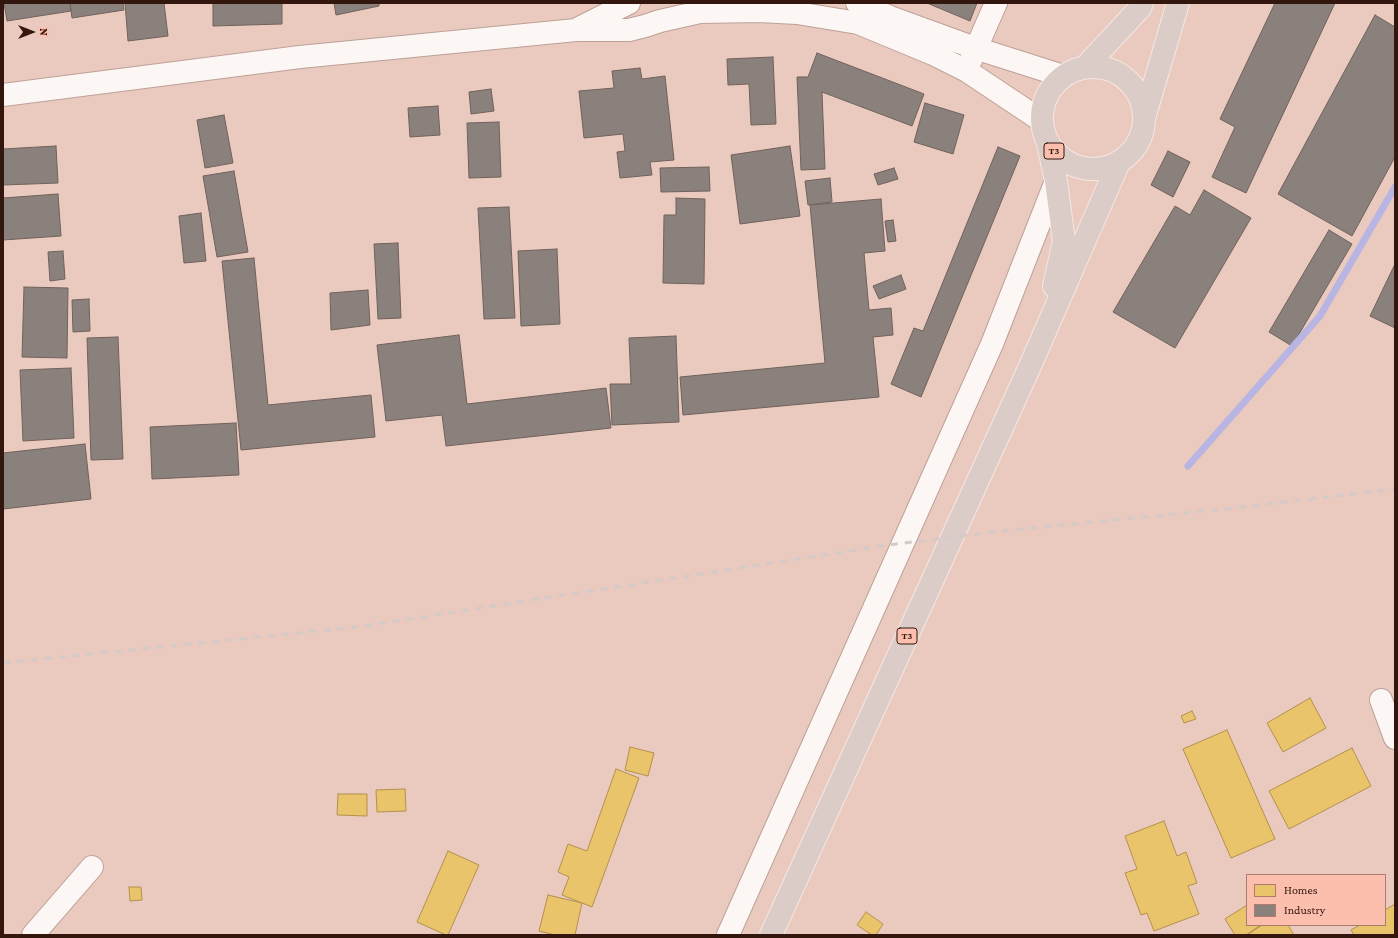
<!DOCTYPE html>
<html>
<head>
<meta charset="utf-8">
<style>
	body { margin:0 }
	#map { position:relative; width:1398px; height:938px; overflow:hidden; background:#eac9bf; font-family:"Crimson Pro",serif }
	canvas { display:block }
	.frame { position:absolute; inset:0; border:4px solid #33170f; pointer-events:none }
	.legend { position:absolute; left:1246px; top:874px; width:140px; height:52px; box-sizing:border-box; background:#fcbfad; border:1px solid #ac7c6e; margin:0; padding:5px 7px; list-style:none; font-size:12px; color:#33170f }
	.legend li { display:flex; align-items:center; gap:8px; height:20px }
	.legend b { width:20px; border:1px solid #ac7c6e }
	.north { position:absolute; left:12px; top:12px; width:40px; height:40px; -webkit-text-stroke:3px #fcbfad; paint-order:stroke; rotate:90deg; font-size:11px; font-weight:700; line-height:16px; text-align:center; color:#33170f }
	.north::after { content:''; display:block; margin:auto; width:14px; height:18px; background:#33170f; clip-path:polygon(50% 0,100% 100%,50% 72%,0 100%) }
</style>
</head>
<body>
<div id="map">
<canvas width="1398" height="938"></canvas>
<div class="frame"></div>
<ul class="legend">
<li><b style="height:11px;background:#e9c46a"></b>Homes</li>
<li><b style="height:11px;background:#8a817c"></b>Industry</li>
</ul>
<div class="north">N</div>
</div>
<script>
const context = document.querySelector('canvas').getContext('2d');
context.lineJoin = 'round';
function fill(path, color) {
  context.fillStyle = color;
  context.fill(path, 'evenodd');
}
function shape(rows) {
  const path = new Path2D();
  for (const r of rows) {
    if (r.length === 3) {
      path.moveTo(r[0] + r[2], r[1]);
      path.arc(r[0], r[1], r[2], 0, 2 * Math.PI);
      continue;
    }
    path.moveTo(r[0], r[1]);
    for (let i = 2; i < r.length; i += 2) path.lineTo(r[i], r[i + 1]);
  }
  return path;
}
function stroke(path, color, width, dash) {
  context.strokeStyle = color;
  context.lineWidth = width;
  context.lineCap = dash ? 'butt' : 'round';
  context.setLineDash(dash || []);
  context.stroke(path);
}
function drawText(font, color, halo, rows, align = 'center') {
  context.font = font + ' "Crimson Pro",serif';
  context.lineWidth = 4;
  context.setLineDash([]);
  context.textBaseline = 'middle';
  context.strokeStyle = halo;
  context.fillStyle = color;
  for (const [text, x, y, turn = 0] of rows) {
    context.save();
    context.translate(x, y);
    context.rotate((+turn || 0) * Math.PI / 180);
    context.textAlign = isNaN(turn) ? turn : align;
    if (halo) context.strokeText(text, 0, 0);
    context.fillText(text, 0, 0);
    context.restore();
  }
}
const homes = shape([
	[1310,698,1326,728,1283,752,1267,723,1310,698],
	[1192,711,1196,719,1184,723,1181,716,1192,711],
	[1227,730,1275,839,1231,858,1183,749,1227,730],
	[630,747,654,753,648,776,625,770,630,747],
	[1352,748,1371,786,1289,829,1269,791,1352,748],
	[616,769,639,778,592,907,562,895,569,877,558,872,568,844,587,851,616,769],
	[405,789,406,811,377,812,376,790,405,789],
	[338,794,367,794,367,816,337,815,338,794],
	[1164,821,1177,856,1186,852,1197,883,1188,886,1199,914,1154,931,1147,913,1141,915,1125,873,1137,869,1125,836,1164,821],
	[448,851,479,865,448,935,446,935,417,922,448,851],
	[129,887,141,887,142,900,130,901,129,887],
	[548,895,582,903,575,935,555,935,539,931,548,895],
	[1395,904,1395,935,1354,935,1351,930,1360,925,1385,925,1385,910,1395,904],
	[1247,905,1247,925,1261,925,1246,935,1235,935,1225,919,1247,905],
	[866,912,883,924,876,935,872,935,857,925,866,912],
	[1262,925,1288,925,1294,935,1247,935,1262,925]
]);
fill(homes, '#e9c46a');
stroke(homes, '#b2904f', 1);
const industry = shape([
	[4,3,70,3,71,11,7,21,4,3],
	[70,3,123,3,124,10,72,18,70,3],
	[125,3,164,3,168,36,128,41,125,3],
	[213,3,282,3,282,24,213,26,213,3],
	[334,3,379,3,379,6,336,15,334,3],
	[927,3,977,3,970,21,927,3],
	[1275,3,1335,3,1246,193,1212,177,1235,127,1220,119,1275,3],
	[1375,15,1395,27,1395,157,1352,236,1278,194,1375,15],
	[817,53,924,94,912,126,822,92,825,169,801,170,797,77,808,77,817,53],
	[773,57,776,124,751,125,749,84,728,85,727,59,773,57],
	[640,68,642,79,665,76,674,160,650,162,652,175,620,178,617,152,625,151,623,134,584,138,579,91,614,88,612,71,640,68],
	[491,89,494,111,471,114,469,92,491,89],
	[925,103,964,115,953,154,914,142,925,103],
	[438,106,440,135,410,137,408,108,438,106],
	[224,115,233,163,205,168,197,120,224,115],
	[499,122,501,177,469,178,467,123,499,122],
	[56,146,58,183,3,185,3,149,56,146],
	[790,146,800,216,740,224,731,155,790,146],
	[998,147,1020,156,921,397,891,384,914,328,923,331,998,147],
	[1168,151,1190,162,1173,197,1151,185,1168,151],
	[709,167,710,191,661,192,660,168,709,167],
	[894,168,898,179,878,185,874,174,894,168],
	[234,171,248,252,217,257,203,176,234,171],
	[830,178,832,202,808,205,805,181,830,178],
	[1204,190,1251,218,1175,348,1113,312,1175,206,1190,215,1204,190],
	[58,194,61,236,3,240,3,198,58,194],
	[676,198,705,199,704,284,663,283,664,215,676,215,676,198],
	[881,199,885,251,864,253,869,310,891,308,893,335,873,337,879,397,683,415,680,377,825,363,810,205,881,199],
	[509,207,515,318,484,319,478,208,509,207],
	[201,213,206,261,184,263,179,216,201,213],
	[893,220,896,241,888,242,885,221,893,220],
	[1329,230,1352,244,1292,346,1269,332,1329,230],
	[398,243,401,318,378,319,374,244,398,243],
	[557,249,560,324,521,326,518,251,557,249],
	[63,251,65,279,50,281,48,252,63,251],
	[254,258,268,405,371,395,375,437,241,450,222,261,254,258],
	[1395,264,1395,328,1370,316,1395,264],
	[901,275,906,289,879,299,873,286,901,275],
	[24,287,68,288,67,358,22,357,24,287],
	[368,290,370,325,331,330,330,293,368,290],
	[89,299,90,331,73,332,72,300,89,299],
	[459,335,467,404,606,388,611,428,446,446,442,415,386,421,377,345,459,335],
	[676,336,679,422,612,425,610,384,631,384,629,338,676,336],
	[118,337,123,459,91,460,87,338,118,337],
	[71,368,74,438,23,441,20,370,71,368],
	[236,423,239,475,152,479,150,427,236,423],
	[85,444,91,499,3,509,3,453,85,444]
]);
fill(industry, '#8a817c');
stroke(industry, '#70615b', 1);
stroke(shape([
	[1188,466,1320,316,1395,187]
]), '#b8b5e3', 7);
const street = shape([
	[857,3,890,17,975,48,1063,76],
	[579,28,629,3],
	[971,60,996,3],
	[3,95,300,57,576,30,629,30,645,26,660,21,700,12,759,11,797,13,858,23,933,54,967,71,1042,121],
	[1381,700,1395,738],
	[33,935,92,867],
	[728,935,992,344,1056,181]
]);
const highway = shape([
	[1093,118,51],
	[1085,67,1140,8,1142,3],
	[1145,115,1178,3],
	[1048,144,1056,181,1064,241,1054,286],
	[771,935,1031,364,1119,162]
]);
stroke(street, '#bda198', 24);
stroke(highway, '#f6e7e2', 24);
stroke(street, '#fcf7f5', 22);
stroke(highway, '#dbccc7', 22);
stroke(shape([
	[3,663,357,627,888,545,1002,531,1216,510,1395,489]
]), '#d4cac7', 3, [7, 7]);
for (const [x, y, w] of [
	[1054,151,20],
	[907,636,20]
]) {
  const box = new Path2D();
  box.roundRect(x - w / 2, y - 8, w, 16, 3);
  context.fillStyle = '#fcbfad';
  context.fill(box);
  stroke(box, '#33170f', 1);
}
drawText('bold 10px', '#33170f', null, [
	["T3",1054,151],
	["T3",907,636]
]);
</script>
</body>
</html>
